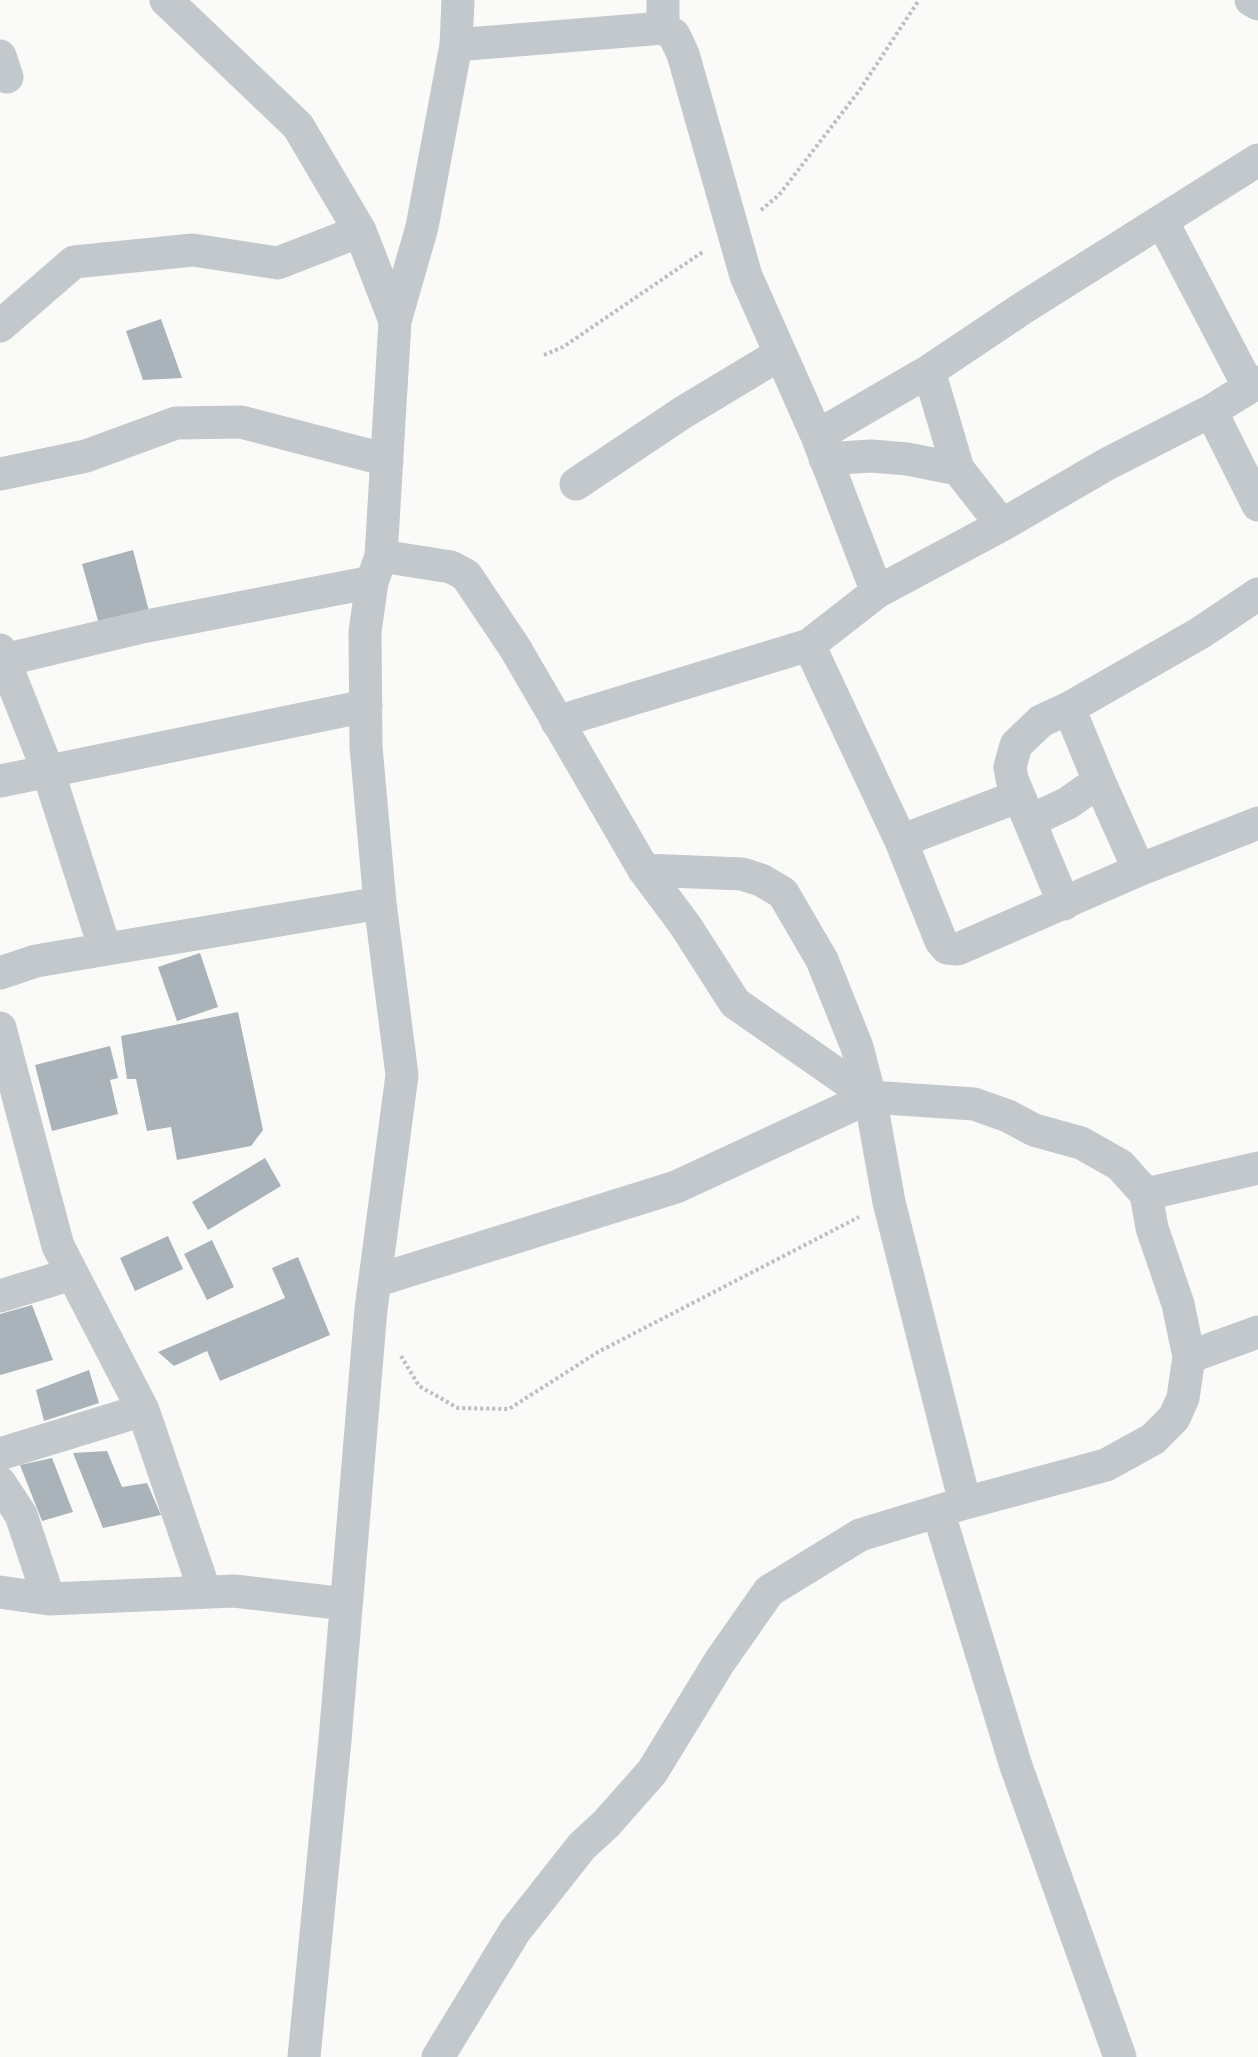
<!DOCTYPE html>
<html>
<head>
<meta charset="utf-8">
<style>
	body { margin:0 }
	canvas { display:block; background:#fafaf8 }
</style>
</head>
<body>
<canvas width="1258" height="2057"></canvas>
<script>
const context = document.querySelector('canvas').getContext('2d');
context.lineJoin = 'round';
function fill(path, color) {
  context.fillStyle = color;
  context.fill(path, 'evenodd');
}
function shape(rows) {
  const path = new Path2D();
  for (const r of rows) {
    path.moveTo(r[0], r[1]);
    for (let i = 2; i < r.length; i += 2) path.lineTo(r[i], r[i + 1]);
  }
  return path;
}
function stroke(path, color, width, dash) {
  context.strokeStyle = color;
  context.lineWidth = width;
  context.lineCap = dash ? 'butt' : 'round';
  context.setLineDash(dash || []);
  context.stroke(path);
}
fill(shape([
	[161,319,182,378,143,380,126,331],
	[133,550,149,611,99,624,82,564],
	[200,953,218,1007,177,1021,158,967],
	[238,1012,263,1130,251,1146,177,1160,171,1127,147,1131,136,1079,127,1079,121,1036],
	[110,1046,118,1078,110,1080,118,1114,52,1131,35,1065],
	[265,1158,281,1186,208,1230,192,1202],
	[168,1236,183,1269,135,1291,120,1258],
	[212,1240,234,1287,207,1300,184,1254],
	[298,1257,330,1335,220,1381,207,1351,174,1366,158,1352,285,1298,272,1268],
	[32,1305,53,1360,0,1375,0,1314],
	[89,1370,99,1403,44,1421,36,1390],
	[107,1451,122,1487,147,1483,161,1515,103,1528,73,1453],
	[52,1458,73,1512,42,1521,20,1465]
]), '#aab3b9');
stroke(shape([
	[761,210,779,195,859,91,919,0],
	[544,355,563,347,704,251],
	[401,1356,419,1386,458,1408,509,1409,598,1352,859,1217]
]), '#bbbfc2', 4, [3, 3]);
stroke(shape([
	[166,0,298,126,360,231,395,321],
	[663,0,663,28],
	[1251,0,1258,4],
	[456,45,663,28,674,35,683,54,746,276,817,436,877,592],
	[0,56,7,77],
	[1162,221,1249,387],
	[0,326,74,262,193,250,278,263,360,231],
	[929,371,958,469,1002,525],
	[1211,411,1258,505],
	[817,436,929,371,1023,308,1258,160],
	[825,459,871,456,907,459,958,469],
	[0,474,86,456,176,423,241,422,387,460],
	[576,484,682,413,780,354],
	[381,556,451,567,466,575,515,648,644,870,685,925,735,1003,870,1097,974,1104,1008,1116,1034,1130,1081,1143,1120,1165,1146,1194,1258,1168],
	[809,645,901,841,941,941,947,948,958,949,1139,870,1258,823],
	[0,650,48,771,105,949],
	[0,661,142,627,372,582],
	[557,722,809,645,877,592,1002,525,1107,464,1211,411,1258,382],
	[0,781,366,706],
	[1099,781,1139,870],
	[1030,821,1068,803,1099,781,1069,708,1200,633,1258,594],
	[901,841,1019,796],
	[644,870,742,874,761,880,783,893,822,960,857,1047,870,1097,889,1202,965,1503],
	[1064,904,1012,779,1010,767,1016,745,1041,721,1069,708],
	[0,973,36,961,380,903],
	[0,1028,58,1246,143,1410,205,1592],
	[1146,1194,1152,1228,1178,1304,1189,1357],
	[375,1281,676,1187,870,1097],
	[0,1296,72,1274],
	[0,1454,143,1410],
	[0,1483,21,1515,49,1599],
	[938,1511,1016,1766,1120,2057],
	[0,1592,49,1599,234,1591,346,1604],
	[304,2057,335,1740,371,1309,402,1075,380,903,366,747,365,632,372,582,381,556,395,321,422,227,456,45,458,0],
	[438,2057,515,1931,582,1846,606,1824,652,1772,720,1661,769,1591,860,1535,965,1503,1106,1465,1153,1439,1174,1418,1183,1398,1189,1357,1258,1332]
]), '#c3c8cc', 33);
</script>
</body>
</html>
